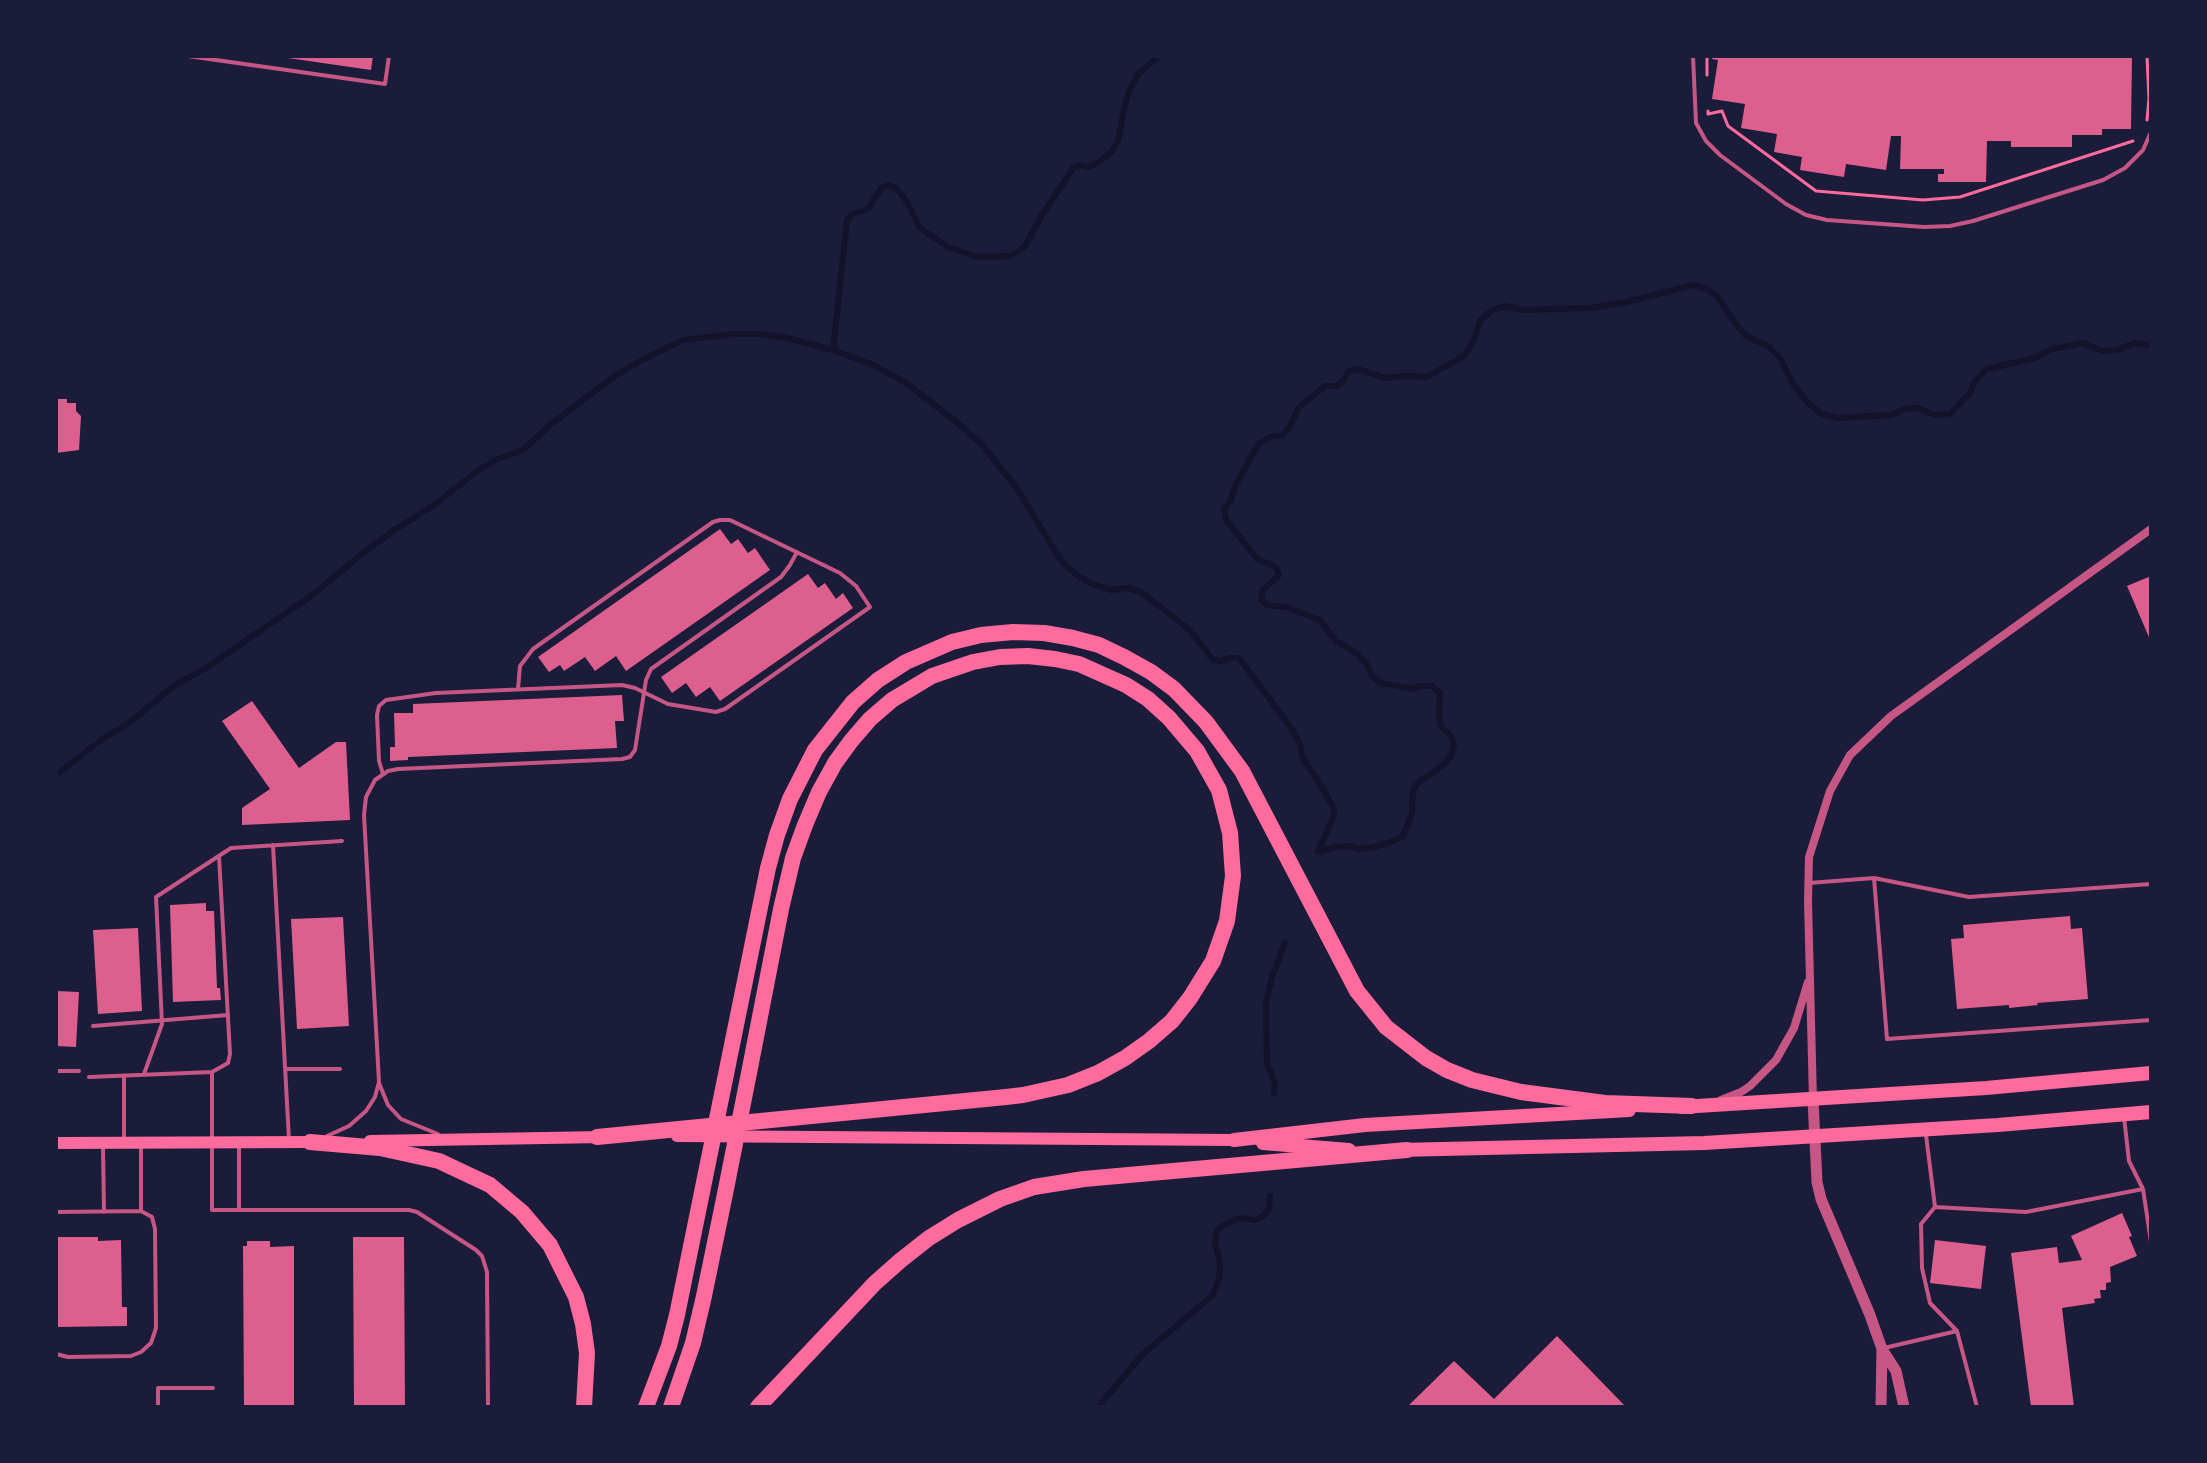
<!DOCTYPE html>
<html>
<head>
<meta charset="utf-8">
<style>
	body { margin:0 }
	#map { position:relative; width:2207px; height:1463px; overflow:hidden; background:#1b1b3a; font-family:Rubik,sans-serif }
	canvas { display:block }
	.frame { position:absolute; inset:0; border:58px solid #1b1b3a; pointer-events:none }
</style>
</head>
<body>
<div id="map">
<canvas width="2207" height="1463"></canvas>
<div class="frame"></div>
</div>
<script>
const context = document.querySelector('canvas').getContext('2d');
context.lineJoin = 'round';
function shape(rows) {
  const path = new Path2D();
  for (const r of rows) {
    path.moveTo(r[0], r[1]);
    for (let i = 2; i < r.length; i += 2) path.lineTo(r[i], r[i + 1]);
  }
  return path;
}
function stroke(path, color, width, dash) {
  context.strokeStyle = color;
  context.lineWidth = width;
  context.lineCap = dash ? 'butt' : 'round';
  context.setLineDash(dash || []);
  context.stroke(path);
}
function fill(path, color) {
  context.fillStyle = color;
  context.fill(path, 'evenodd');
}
stroke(shape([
	[1159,56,1139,73,1129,91,1124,109,1118,141,1111,152,1099,162,1089,167,1081,165,1074,167,1042,215,1025,246,1019,251,1010,256,977,257,948,247,920,228,907,202,897,189,889,185,881,188,868,209,852,214,847,220,833,350,876,366,906,383,958,423,982,445,1016,487,1062,562,1078,576,1092,584,1111,590,1126,588,1140,591,1191,631,1212,659,1221,661,1230,658,1239,658,1292,729,1300,744,1302,756,1306,764,1314,774,1334,808,1333,817,1318,852],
	[56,775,105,737,129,723,175,685,203,670,311,596,362,554,393,531,434,505,480,469,495,460,523,450,550,425,615,376,642,360,683,340,733,334,759,334,787,338,833,350],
	[1318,852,1336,847,1349,846,1358,849,1373,847,1389,843,1403,836,1412,813,1413,790,1420,781,1441,767,1451,756,1454,745,1451,736,1441,726,1439,719,1440,693,1432,686,1419,686,1414,689,1380,683,1372,676,1368,666,1359,655,1336,641,1320,620,1286,607,1267,605,1261,600,1263,590,1279,575,1276,567,1257,559,1226,520,1224,510,1231,500,1235,486,1259,443,1273,436,1282,436,1289,428,1299,407,1325,386,1336,386,1342,382,1349,371,1358,369,1385,378,1407,376,1427,377,1465,355,1474,340,1480,321,1492,310,1506,306,1521,310,1590,308,1626,302,1693,285,1705,288,1716,295,1735,323,1746,336,1768,346,1780,358,1792,382,1807,402,1820,413,1838,418,1891,415,1905,409,1918,408,1935,415,1950,414,1970,393,1974,382,1987,369,2035,358,2052,349,2083,343,2102,351,2117,350,2135,343,2151,345],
	[1274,1093,1275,1083,1267,1064,1266,1002,1272,977,1285,942],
	[1098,1407,1142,1355,1213,1295,1219,1278,1220,1262,1215,1243,1217,1230,1225,1224,1240,1218,1256,1220,1264,1216,1269,1208,1270,1196]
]), '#12122b', 6);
fill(shape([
	[288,56,373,56,371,70,288,58],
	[1713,56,2107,56,2118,58,2118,56,2132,56,2131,129,2102,129,2102,135,2072,135,2072,147,2011,147,2011,141,1987,141,1986,182,1938,182,1938,174,1944,174,1944,169,1900,169,1901,136,1891,136,1886,170,1846,164,1844,177,1800,170,1802,157,1774,152,1777,134,1741,128,1745,104,1712,99,1718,60,1712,59],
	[56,399,67,399,67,403,76,403,76,411,81,416,79,450,56,453],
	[720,529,731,544,738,539,748,553,755,548,770,570,626,671,616,656,595,671,585,657,564,671,560,665,549,672,538,657],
	[808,574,818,588,825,583,836,599,843,593,853,608,720,701,710,687,696,697,686,683,672,693,661,677],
	[2151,576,2151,642,2127,586],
	[622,695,624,721,615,721,617,748,408,757,408,760,390,761,390,747,395,747,394,713,413,713,413,704],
	[252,701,299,768,336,742,346,742,350,820,242,825,242,808,270,789,222,721],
	[206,903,206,911,214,911,217,988,220,988,221,1000,173,1002,170,905],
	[2070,916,2071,929,2082,928,2088,999,2037,1003,2038,1005,2009,1008,2009,1005,1957,1009,1951,939,1964,938,1963,925],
	[343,917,349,1026,297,1029,291,919],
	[138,928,142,1011,98,1014,93,930],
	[56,991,79,992,76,1047,56,1046],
	[2122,1213,2132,1236,2129,1237,2137,1256,2110,1267,2111,1282,2106,1283,2106,1290,2100,1290,2101,1298,2094,1299,2095,1303,2062,1308,2074,1407,2031,1407,2011,1253,2057,1247,2059,1263,2082,1260,2071,1236],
	[56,1237,98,1237,98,1241,121,1240,122,1307,127,1307,127,1326,56,1327],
	[353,1237,404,1237,405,1407,354,1407],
	[1935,1240,1986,1246,1981,1289,1930,1283],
	[247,1241,270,1241,270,1247,294,1246,294,1407,244,1407,243,1246,247,1246],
	[1557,1336,1626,1407,1407,1407,1454,1361,1494,1399]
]), '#dd5f8e');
stroke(shape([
	[1707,56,1707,75],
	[1708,111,1708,114,1722,111,1728,126,1816,191,1923,200,1960,197,2133,141],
	[2147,120,2149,99,2147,56]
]), '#ff6b9d', 3);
stroke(shape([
	[188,56,385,84,389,56],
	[1693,56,1696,123,1706,141,1720,155,1786,204,1806,215,1827,220,1924,227,1950,226,1973,221,2103,180,2125,168,2143,150,2151,132],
	[383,774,379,761,377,715,379,706,386,700,436,693,622,685,635,688,668,704,716,712,725,709,870,607,856,586,840,573,730,520,720,520,713,522,533,649,520,666,518,689],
	[273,845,289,1140],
	[1874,878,1887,1039,2151,1020],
	[1809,883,1874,878,1969,897,2151,884],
	[93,1026,228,1015],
	[285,1069,340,1069],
	[56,1071,79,1071],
	[212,1072,212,1210,409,1210,417,1212,476,1250,482,1256,487,1272,488,1407],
	[144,1074,162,1024,156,897,231,848,342,841],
	[89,1077,212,1072,228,1063,230,1054,219,856],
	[379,1083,388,1105,401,1119,438,1134],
	[2124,1117,2129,1161,2143,1189,2151,1242],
	[1926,1135,1935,1207,1921,1224,1922,1268,1930,1303,1957,1331],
	[327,1136,349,1126,366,1111,375,1097,379,1082,364,815,366,797,375,780,388,771,398,769,622,759,630,757,635,750,646,680,651,669,781,577,790,565,797,552],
	[124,1141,124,1076],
	[239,1144,239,1210],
	[103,1146,104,1212],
	[141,1146,141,1211],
	[1935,1207,2026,1212,2143,1189],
	[56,1212,141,1211,152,1217,155,1229,156,1328,151,1343,141,1352,131,1356,68,1357,56,1354],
	[1884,1348,1957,1331,1977,1407],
	[158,1407,158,1388,213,1388]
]), '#c65784', 4);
stroke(shape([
	[1721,1100,1741,1092,1750,1086,1776,1060,1794,1028,1808,982],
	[1813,1100,1808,901,1809,857,1830,791,1850,755,1891,716,2151,529]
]), '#c65784', 8);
stroke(shape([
	[1813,1100,1817,1182,1821,1199,1870,1315,1882,1349,1881,1407],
	[1882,1349,1896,1371,1904,1407]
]), '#c65784', 11);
stroke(shape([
	[677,1136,1234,1140],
	[370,1141,603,1137],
	[56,1143,315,1142]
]), '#ff6b9d', 12);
stroke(shape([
	[1681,1107,1986,1088,2151,1073],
	[1234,1140,1365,1125,1629,1110],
	[1263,1143,1349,1150],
	[1398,1150,1704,1143,1998,1125,2151,1112]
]), '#ff6b9d', 14);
stroke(shape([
	[597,1137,1006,1097,1023,1095,1068,1085,1098,1073,1125,1058,1149,1041,1172,1021,1190,998,1213,961,1227,921,1233,876,1230,833,1219,790,1197,751,1169,718,1148,699,1126,685,1079,664,1055,659,1028,656,1000,657,973,662,932,676,892,700,870,719,851,741,835,763,819,792,805,825,793,858,781,909,749,1073,725,1194,704,1296,693,1343,671,1407],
	[310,1142,380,1148,439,1161,490,1185,522,1212,550,1245,576,1297,583,1324,587,1353,584,1407],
	[646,1407,669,1346,677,1315,768,868,777,835,790,799,815,750,853,702,878,680,906,662,952,642,981,635,1013,632,1044,633,1073,638,1099,645,1124,657,1151,672,1174,689,1206,722,1242,771,1357,991,1386,1027,1426,1058,1447,1070,1472,1080,1521,1092,1605,1103,1692,1106],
	[758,1407,875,1283,901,1260,929,1238,958,1220,1000,1199,1034,1187,1084,1179,1407,1150]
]), '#ff6b9d', 16);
</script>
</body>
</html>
